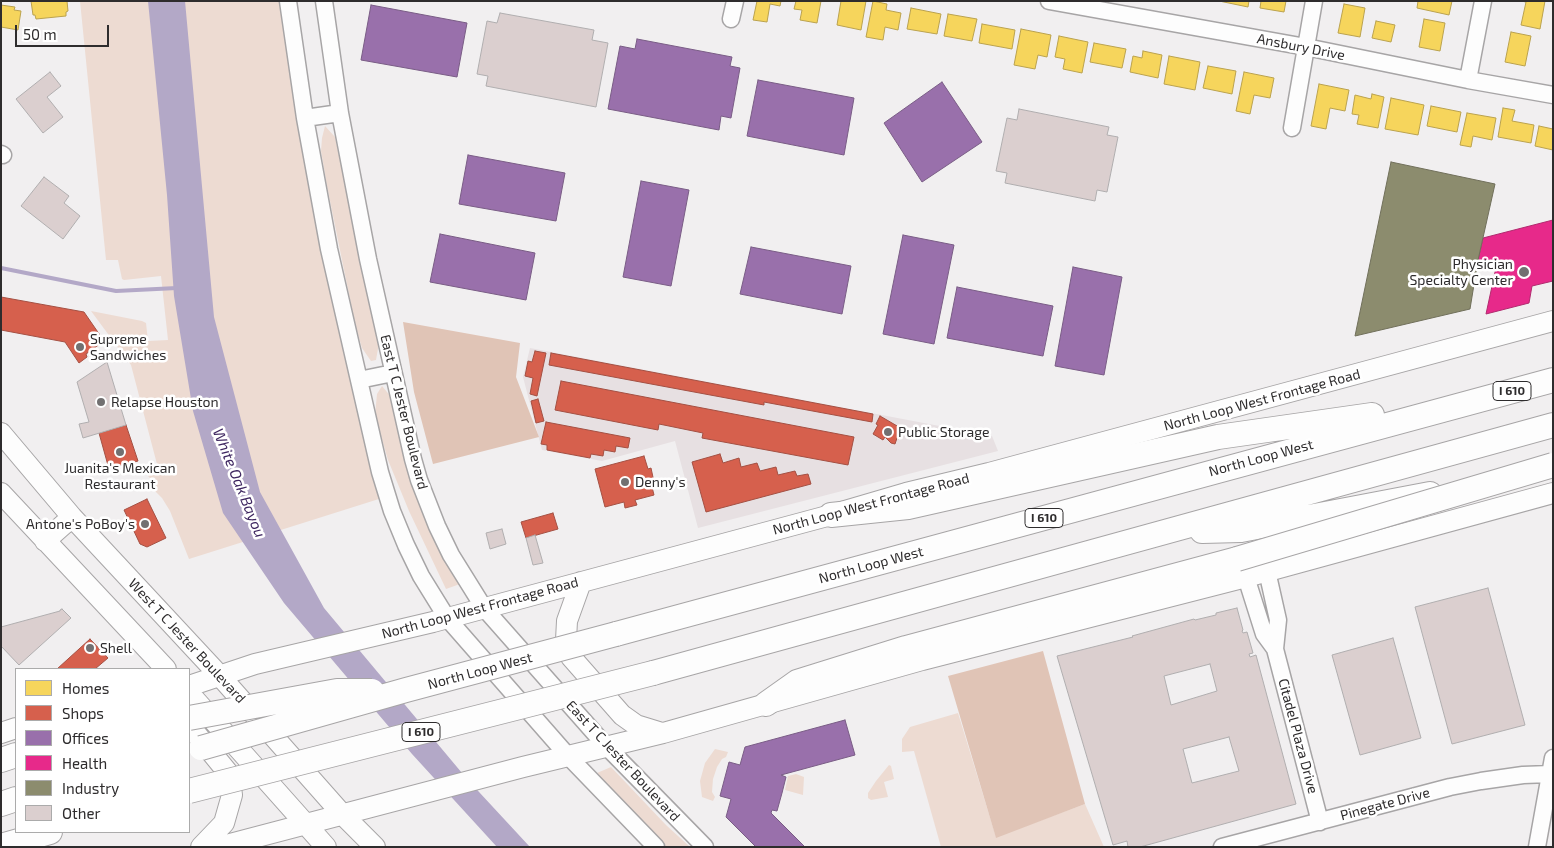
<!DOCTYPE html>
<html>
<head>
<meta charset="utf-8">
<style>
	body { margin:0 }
	#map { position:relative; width:1554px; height:848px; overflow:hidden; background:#f1eff0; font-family:"Exo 2",sans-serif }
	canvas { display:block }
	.frame { position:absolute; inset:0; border:2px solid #2e2c2d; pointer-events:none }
	.legend { position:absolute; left:15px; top:668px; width:175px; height:165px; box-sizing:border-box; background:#fff; border:1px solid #ababab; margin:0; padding:6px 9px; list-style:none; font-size:15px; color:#2e2c2d }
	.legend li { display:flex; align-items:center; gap:10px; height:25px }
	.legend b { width:25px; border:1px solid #ababab }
	.scale { position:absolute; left:15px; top:25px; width:94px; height:22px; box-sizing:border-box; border:2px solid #2e2c2d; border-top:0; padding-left:6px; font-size:15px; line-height:18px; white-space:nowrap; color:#2e2c2d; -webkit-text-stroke:4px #fff; paint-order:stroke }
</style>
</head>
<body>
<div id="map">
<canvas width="1554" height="848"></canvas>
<div class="frame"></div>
<ul class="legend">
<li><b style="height:14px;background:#f6d55c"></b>Homes</li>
<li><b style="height:14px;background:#d6604d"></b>Shops</li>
<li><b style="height:14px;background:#9970ab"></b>Offices</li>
<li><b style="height:14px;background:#e7298a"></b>Health</li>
<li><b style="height:14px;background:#8c8c6e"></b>Industry</li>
<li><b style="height:14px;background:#dbcfcf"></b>Other</li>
</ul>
<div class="scale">50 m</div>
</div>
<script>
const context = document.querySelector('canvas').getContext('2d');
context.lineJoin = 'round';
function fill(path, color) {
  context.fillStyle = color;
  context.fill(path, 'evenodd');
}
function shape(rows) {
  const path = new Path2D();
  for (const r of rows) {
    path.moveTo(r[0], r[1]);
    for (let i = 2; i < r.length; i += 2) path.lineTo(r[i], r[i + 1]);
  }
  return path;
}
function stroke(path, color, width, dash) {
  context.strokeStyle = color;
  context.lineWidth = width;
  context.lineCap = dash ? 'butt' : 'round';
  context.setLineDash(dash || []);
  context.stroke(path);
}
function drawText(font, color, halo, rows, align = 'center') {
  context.font = font + ' "Exo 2",sans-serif';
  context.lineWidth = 5;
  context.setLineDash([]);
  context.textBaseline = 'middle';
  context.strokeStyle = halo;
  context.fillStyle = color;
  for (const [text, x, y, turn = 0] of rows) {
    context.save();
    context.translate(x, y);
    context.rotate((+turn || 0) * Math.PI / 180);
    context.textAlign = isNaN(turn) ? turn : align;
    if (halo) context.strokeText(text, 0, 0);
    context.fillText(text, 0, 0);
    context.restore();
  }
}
fill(shape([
	[530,348,992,436,998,451,698,528,675,441,602,461,542,450,523,377]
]), '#e7e0e2');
fill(shape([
	[80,1,283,1,382,498,189,559,170,511,162,498,152,488,153,481,148,476,158,468,131,365,91,311,142,321,146,323,148,341,168,340,161,276,124,280,122,279,118,260,106,260],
	[325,126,335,137,379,343,376,360,371,361,362,348,355,324,327,186,321,151,322,138],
	[382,386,397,404,460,584,446,589,409,511,388,460,375,415,377,394],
	[958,713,996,837,1085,804,1104,847,941,847,914,751,902,752,902,739,910,727],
	[715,749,728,752,726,757,722,759,717,767,713,779,712,792,715,797,713,801,702,797,700,781,705,763],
	[889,765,891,766,894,779,884,782,888,797,871,800,868,798,868,793,876,781],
	[611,767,666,825,690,847,666,847,597,773],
	[796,774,804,777,803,795,785,790,788,776]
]), '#eddbd2');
fill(shape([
	[403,322,520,343,516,377,539,437,433,464,414,392],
	[1043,651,1085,804,996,838,948,676]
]), '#e0c4b6');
fill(shape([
	[148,1,185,1,214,317,260,492,324,608,467,779,530,847,497,847,412,754,284,603,223,513,193,411,174,296,167,195]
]), '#b3a8c7');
const homes = shape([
	[31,1,67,1,68,11,66,12,66,16,36,19,35,15,33,15,31,1],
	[757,1,781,1,780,6,770,4,767,22,753,20,757,1],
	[796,1,821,1,817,23,800,20,802,10,794,9,796,1],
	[841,1,866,1,861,30,837,25,841,1],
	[873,1,887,4,886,10,901,13,898,30,885,27,883,40,866,37,873,1],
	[1219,1,1249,1,1248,7,1219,1],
	[1261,1,1286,1,1284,12,1260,8,1261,1],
	[1418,1,1452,1,1449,15,1417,8,1418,1],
	[1521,1,1545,1,1540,29,1521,25,1526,2,1521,1],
	[1344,4,1365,8,1360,37,1338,33,1344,4],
	[1,5,15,7,14,10,21,11,18,30,1,27,1,5],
	[911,8,941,14,937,34,907,29,911,8],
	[948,14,977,19,972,41,944,36,948,14],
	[1424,19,1445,23,1440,51,1419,47,1424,19],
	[1376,21,1395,25,1391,42,1372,38,1376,21],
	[982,24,1015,30,1012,49,979,43,982,24],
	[1021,29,1051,35,1047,57,1038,55,1035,69,1014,65,1021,29],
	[1511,32,1531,36,1525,66,1505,62,1511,32],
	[1059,36,1088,42,1082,73,1063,69,1065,59,1055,57,1059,36],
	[1094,43,1126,49,1122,68,1090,62,1094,43],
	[1143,51,1162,55,1158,78,1130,72,1133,56,1142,58,1143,51],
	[1169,56,1200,62,1195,90,1164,84,1169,56],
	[1208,66,1236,71,1232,94,1203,88,1208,66],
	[1244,72,1274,78,1270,98,1254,95,1250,114,1236,111,1244,72],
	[1319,84,1349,90,1345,111,1330,108,1326,129,1311,126,1319,84],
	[1372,94,1384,97,1378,128,1357,124,1359,115,1352,114,1355,95,1371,99,1372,94],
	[1391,98,1424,105,1418,135,1385,129,1391,98],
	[1431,106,1461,112,1457,132,1427,126,1431,106],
	[1503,108,1515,110,1512,121,1534,125,1531,143,1498,137,1503,108],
	[1467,113,1496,118,1492,140,1473,136,1471,147,1460,145,1467,113],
	[1539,126,1553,129,1553,150,1535,146,1539,126]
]);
fill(homes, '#f6d55c');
stroke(homes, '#baa24e', 1);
const shops = shape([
	[1,297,84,312,104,341,86,354,87,357,79,363,65,342,1,330,1,297],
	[535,351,546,353,537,396,530,394,533,378,525,376,528,361,532,362,535,351],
	[551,353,873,414,872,422,764,402,764,405,549,365,551,353],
	[561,381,854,437,848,465,702,438,703,433,659,424,658,430,555,410,561,381],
	[538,399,544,421,536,423,531,401,538,399],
	[880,416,904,430,899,439,897,438,895,444,891,443,885,437,883,440,873,434,878,425,876,424,880,416],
	[546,422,630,438,628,448,616,446,615,452,604,450,603,456,591,454,590,458,547,450,547,445,541,444,546,422],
	[126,425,138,461,109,469,99,433,126,425],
	[720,454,723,463,739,458,741,467,757,463,760,471,776,467,778,475,795,471,797,476,808,474,811,484,706,512,692,462,720,454],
	[644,456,648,469,651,468,654,482,651,483,654,495,635,500,637,505,625,508,624,502,605,507,595,469,644,456],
	[147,499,166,538,147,547,140,544,124,510,147,499],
	[553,513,558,529,526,538,521,522,553,513],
	[90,639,108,658,95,669,57,669,90,639]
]);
fill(shops, '#d6604d');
stroke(shops, '#a45043', 1);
const offices = shape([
	[371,5,467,23,457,77,361,60,371,5],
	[637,39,732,57,730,66,740,68,731,118,721,116,719,130,608,109,620,46,635,49,637,39],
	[758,80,854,98,844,155,747,136,758,80],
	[942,82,982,142,922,182,884,123,942,82],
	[468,155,565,173,556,221,459,204,468,155],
	[641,181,689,190,671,286,623,277,641,181],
	[440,234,535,253,526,300,430,282,440,234],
	[903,235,954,245,934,344,883,334,903,235],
	[751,247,851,266,842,314,740,294,751,247],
	[1073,267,1122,277,1104,375,1055,366,1073,267],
	[957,287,1053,306,1043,356,947,338,957,287],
	[845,720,855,755,781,775,786,777,782,793,777,811,772,810,771,813,805,847,756,847,726,817,731,799,720,796,729,762,740,765,745,747,845,720]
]);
fill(offices, '#9970ab');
stroke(offices, '#795c85', 1);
const health = shape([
	[1553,220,1553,281,1532,286,1529,303,1486,314,1497,263,1478,260,1483,238,1553,220]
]);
fill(health, '#e7298a');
stroke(health, '#b02a6e', 1);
const industry = shape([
	[1391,162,1495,184,1478,260,1470,309,1355,336,1391,162]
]);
fill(industry, '#8c8c6e');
stroke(industry, '#706f5a', 1);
stroke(shape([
	[1,268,116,291,177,288]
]), '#b3a8c7', 4);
const building = shape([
	[500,13,594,30,592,40,608,43,596,107,486,86,488,76,477,74,487,21,497,23,500,13],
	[50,72,61,86,47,97,63,117,43,133,16,99,50,72],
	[1019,109,1109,127,1107,135,1118,137,1107,192,1097,190,1095,201,1005,183,1007,173,996,171,1007,118,1017,120,1019,109],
	[44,177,69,196,64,203,80,216,63,239,21,206,44,177],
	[107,362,126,425,83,438,79,424,89,422,77,382,107,362],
	[502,529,506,544,490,549,486,533,502,529],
	[535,535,543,563,533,565,526,538,535,535],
	[1488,588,1525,725,1452,744,1415,607,1488,588],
	[1237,608,1243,630,1242,631,1243,633,1247,632,1253,653,1249,654,1250,657,1256,655,1296,804,1140,847,1128,847,1127,841,1113,845,1057,656,1133,637,1132,636,1194,619,1195,620,1216,615,1216,613,1237,608],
	[1210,664,1217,691,1171,705,1164,676,1210,664],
	[1229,737,1239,771,1192,783,1183,749,1229,737],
	[62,609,71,618,19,665,1,646,1,627,60,611,60,610,62,609],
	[1393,638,1421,738,1360,755,1332,655,1393,638]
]);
fill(building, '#dbcfcf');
stroke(building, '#b0aeaf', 1);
const minor = shape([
	[288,1,305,118,329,249,380,472,392,511,406,545,421,576,447,618,568,756,656,847],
	[324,1,340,113,368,259,413,459,419,480,437,526,451,555,484,608,606,746,705,847],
	[1049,1,1306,47,1468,80,1553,95],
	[731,19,735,1],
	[1468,80,1483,1],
	[305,118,340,113],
	[1292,128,1314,1],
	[1,154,3,155],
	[359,380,393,373],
	[1267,571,1278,620,1275,649],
	[1246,577,1264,634,1275,649,1320,822],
	[1222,847,1450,787,1481,781,1523,775,1550,774],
	[1537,847,1553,758]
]);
const major = shape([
	[1,433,72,517,220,676,342,814,375,847],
	[1,493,166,669],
	[45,541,72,517],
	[581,582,567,621,566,640,571,657,622,715,636,725,662,733],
	[189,686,255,664,433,622,831,515,906,493,989,473,1553,321],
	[189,693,326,847],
	[189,725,229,774,232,795,224,823,201,847],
	[1,733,16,728],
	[219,847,523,767,663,733,922,660,1246,577,1553,493]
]);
const highway = shape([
	[831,515,908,507,1218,437,1372,415],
	[1202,531,1241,530,1430,494],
	[616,634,1553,380],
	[653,673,1553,425],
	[766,704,797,682,906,648,1237,559],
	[1,760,16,755],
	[1,804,16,799],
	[1,846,50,832]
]);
stroke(minor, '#a7a5a6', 19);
stroke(major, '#a7a5a6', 22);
stroke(highway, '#a7a5a6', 26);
stroke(minor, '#fdfdfd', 16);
stroke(major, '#fdfdfd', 20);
stroke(highway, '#fdfdfd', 24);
const highwayBridge = shape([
	[1237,559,1553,465],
	[189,718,337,691,372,691],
	[201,748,406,690,616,634],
	[189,791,653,673]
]);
stroke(highwayBridge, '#a7a5a6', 26, []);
stroke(highwayBridge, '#fdfdfd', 24);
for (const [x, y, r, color] of [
	[1524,272,6,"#727071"],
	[80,347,5,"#727071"],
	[101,402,5,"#727071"],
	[888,432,5,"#727071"],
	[120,452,5,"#727071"],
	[625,482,5,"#727071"],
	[145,524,5,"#727071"],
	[90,648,5,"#727071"]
]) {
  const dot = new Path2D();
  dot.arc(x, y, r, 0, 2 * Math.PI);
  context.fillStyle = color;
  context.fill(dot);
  stroke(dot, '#fff', 2);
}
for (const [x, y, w] of [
	[1512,391,38],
	[1044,518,38],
	[421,732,38]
]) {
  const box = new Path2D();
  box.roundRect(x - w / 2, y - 9.5, w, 19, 4);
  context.fillStyle = '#fff';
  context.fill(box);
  stroke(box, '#2e2c2d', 1);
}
drawText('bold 12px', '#2e2c2d', null, [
	["I 610",1512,391],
	["I 610",1044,518],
	["I 610",421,732]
]);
drawText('14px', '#2e2c2d', '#fff', [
	["Ansbury Drive",1301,47,11],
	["North Loop West Frontage Road",1262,400,-15],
	["East T C Jester Boulevard",404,412,76],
	["North Loop West",1261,458,-15],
	["North Loop West Frontage Road",871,504,-15],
	["North Loop West",871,565,-15],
	["North Loop West Frontage Road",480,608,-15],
	["West T C Jester Boulevard",187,641,47],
	["North Loop West",480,671,-15],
	["Citadel Plaza Drive",1298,736,75],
	["East T C Jester Boulevard",623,761,47],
	["Pinegate Drive",1385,804,-15]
]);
drawText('14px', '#2e2c2d', '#fff', [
	["Physician",1513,264,"right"],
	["Specialty Center",1513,280,"right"],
	["Supreme",90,339],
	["Sandwiches",90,355],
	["Relapse Houston",111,402],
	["Public Storage",898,432],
	["Juanita's Mexican",120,468,"center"],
	["Restaurant",120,484,"center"],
	["Denny's",635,482],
	["Antone's PoBoy's",135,524,"right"],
	["Shell",100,648]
], 'left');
drawText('italic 15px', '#3e2660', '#fff', [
	["White Oak Bayou",239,483,68]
]);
</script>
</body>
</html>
